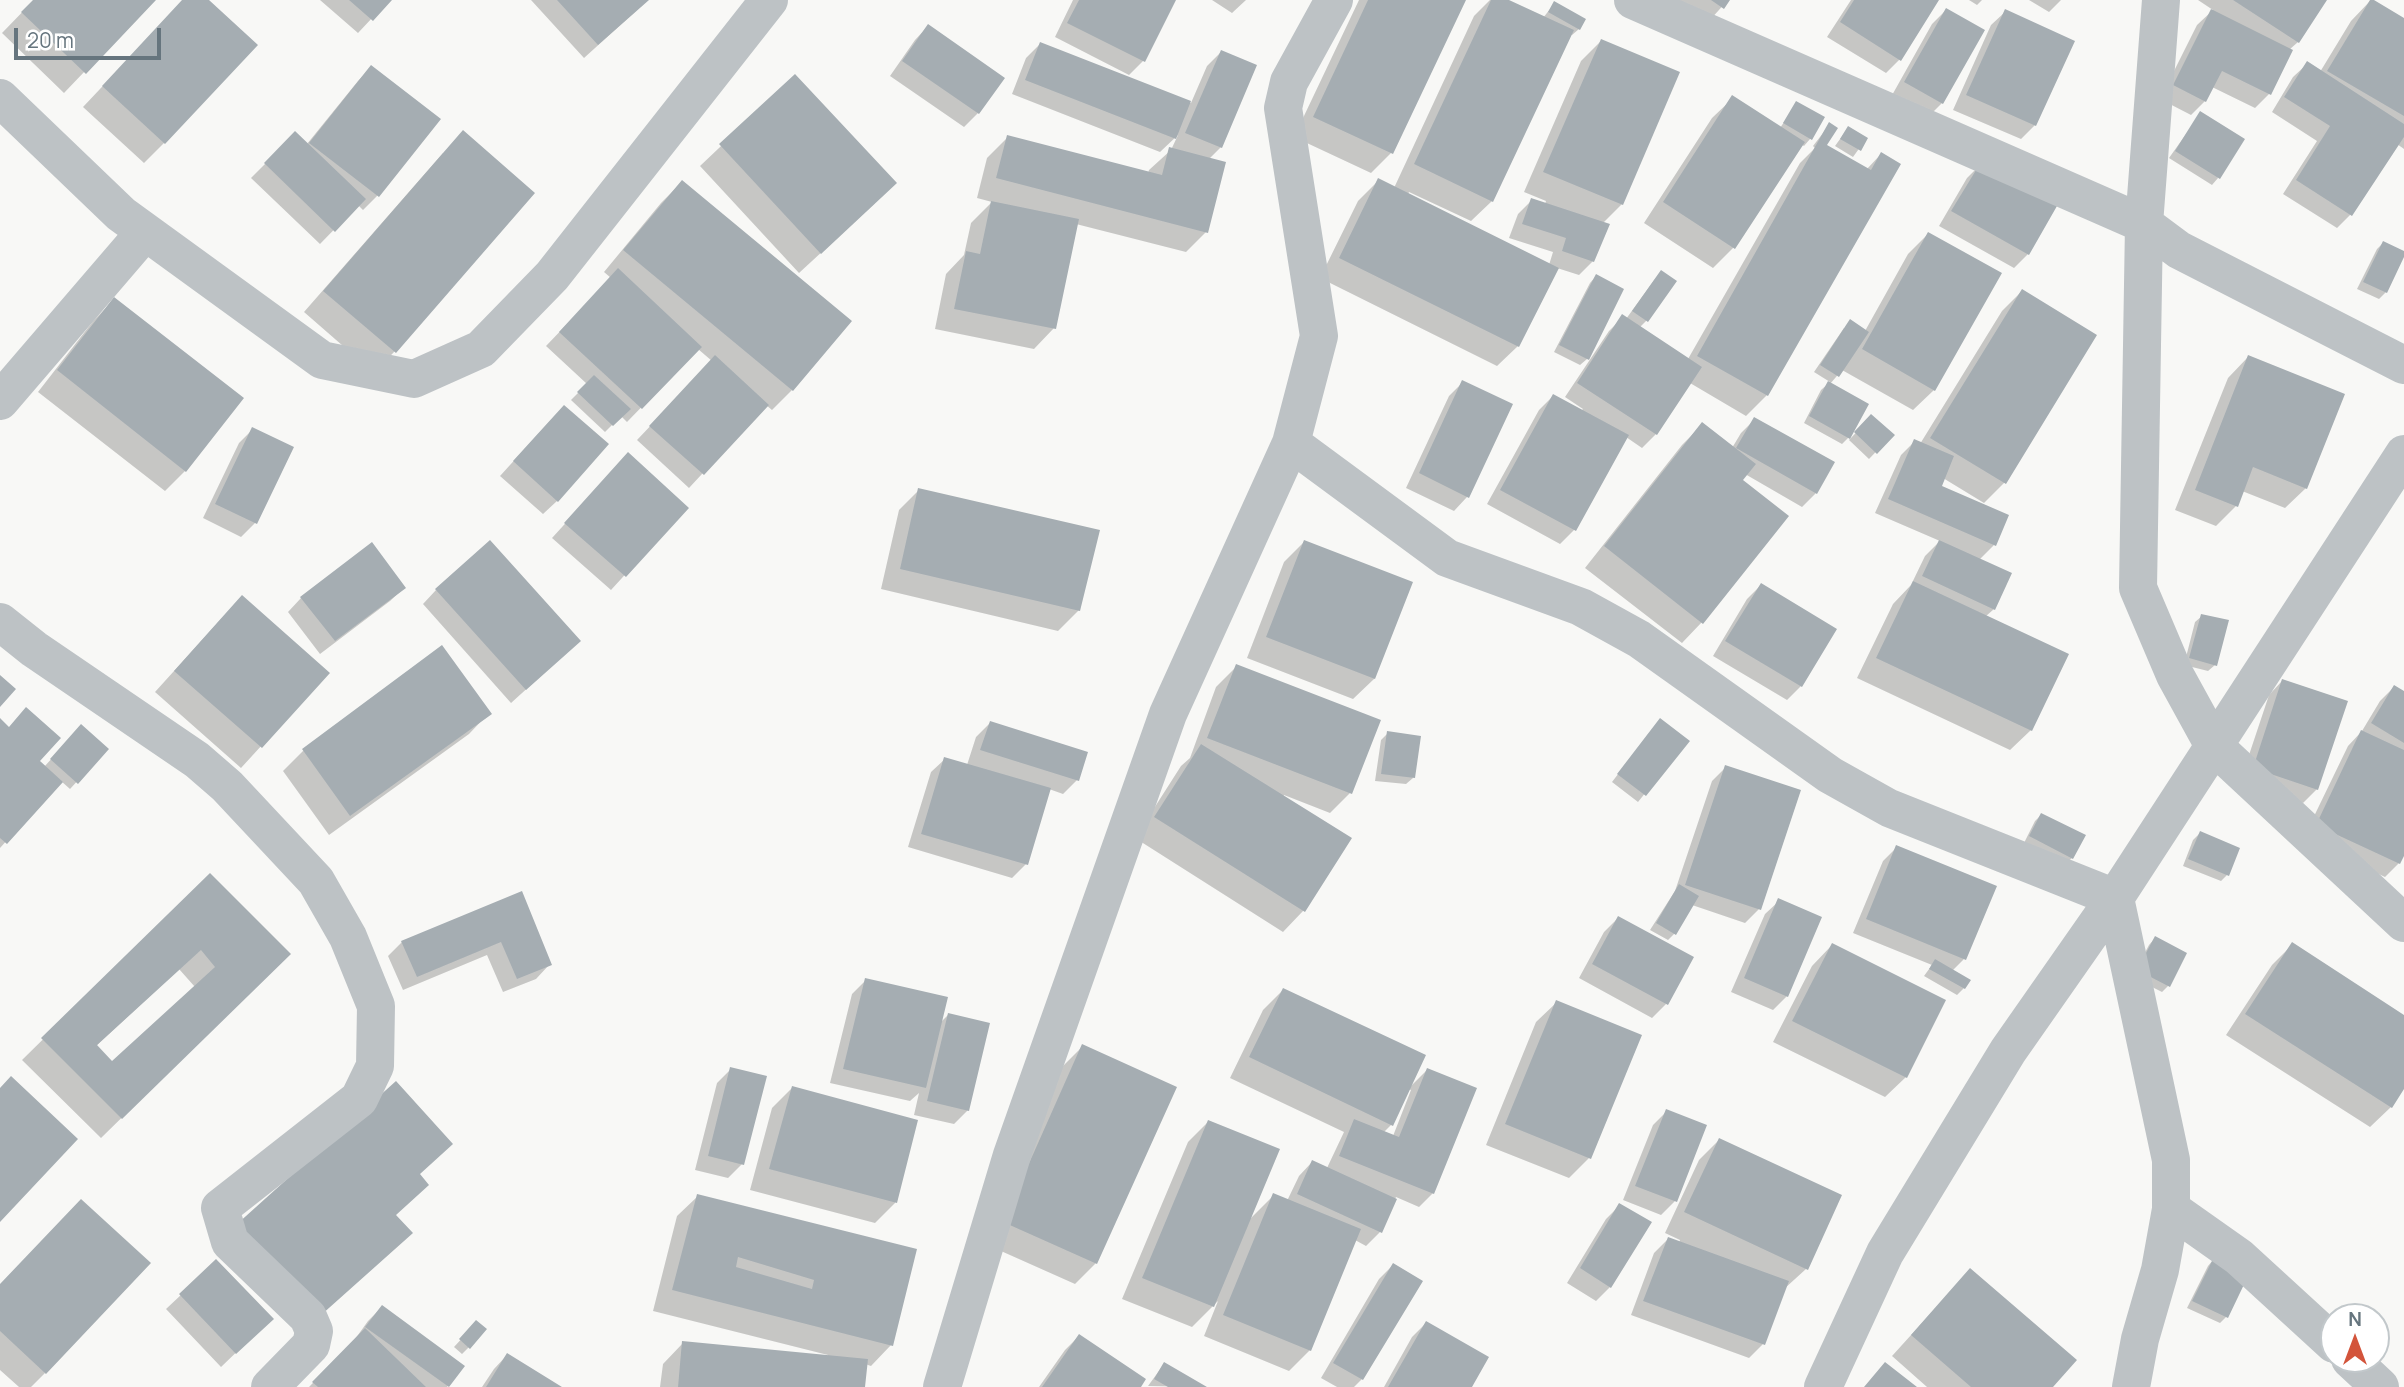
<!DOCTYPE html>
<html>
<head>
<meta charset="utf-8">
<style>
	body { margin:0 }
	#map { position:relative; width:2404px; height:1387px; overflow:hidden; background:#f8f8f6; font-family:Manrope,sans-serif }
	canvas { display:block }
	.north { position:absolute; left:2320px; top:1303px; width:70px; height:70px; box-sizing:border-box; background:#fff; border:2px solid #c2c8cb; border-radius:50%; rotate:0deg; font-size:19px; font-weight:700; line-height:28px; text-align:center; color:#66757e }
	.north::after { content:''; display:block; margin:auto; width:24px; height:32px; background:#d3543b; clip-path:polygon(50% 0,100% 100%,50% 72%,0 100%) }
	.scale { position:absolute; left:14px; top:28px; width:147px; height:32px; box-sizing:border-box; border:4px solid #66757e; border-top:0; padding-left:9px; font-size:21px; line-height:24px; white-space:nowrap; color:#66757e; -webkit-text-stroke:5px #fff; paint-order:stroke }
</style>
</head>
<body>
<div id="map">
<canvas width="2404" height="1387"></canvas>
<div class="north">N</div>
<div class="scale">20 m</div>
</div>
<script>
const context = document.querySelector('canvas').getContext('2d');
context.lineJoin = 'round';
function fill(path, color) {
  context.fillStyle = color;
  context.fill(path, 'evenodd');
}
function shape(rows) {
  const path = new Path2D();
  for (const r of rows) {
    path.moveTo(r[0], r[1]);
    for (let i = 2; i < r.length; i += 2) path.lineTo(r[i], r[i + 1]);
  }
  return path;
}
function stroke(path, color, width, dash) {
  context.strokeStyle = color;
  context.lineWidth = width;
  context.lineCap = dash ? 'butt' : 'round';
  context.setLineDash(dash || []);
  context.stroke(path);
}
fill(shape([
	[34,0,153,0,64,93,2,33],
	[184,0,206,0,164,143,144,163,83,107],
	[320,0,389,0,358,33],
	[531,0,648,0,584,58],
	[1073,0,1174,0,1143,61,1129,75,1055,37],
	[1212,0,1246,0,1232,13],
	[1359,0,1464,0,1391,153,1371,173,1294,137],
	[1490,0,1504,0,1543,18,1554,4,1579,29,1572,35,1570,34,1492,201,1471,221,1409,192,1408,195,1549,265,1553,252,1509,238,1518,214,1532,200,1545,204,1546,201,1524,192,1581,61,1601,41,1622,204,1603,223,1593,261,1579,275,1557,268,1518,346,1497,366,1320,278,1358,201,1379,180,1394,188,1474,16],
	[1675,0,1728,0,1709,21],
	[1851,0,1937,0,1900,59,1886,73,1827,37],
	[1969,0,1982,0,1977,5],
	[2029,0,2061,0,2049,12],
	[2198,0,2325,0,2298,42,2289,50,2291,51,2269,94,2255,108,2212,87,2205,101,2191,115,2160,99,2197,25,2213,10],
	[2371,0,2404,20,2404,149,2397,144,2351,214,2337,228,2283,194,2317,141,2272,112,2293,77,2307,64,2320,72,2351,21],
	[1946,10,1942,103,1928,117,1891,97,1932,24],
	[2005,12,2035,125,2021,139,1953,110,1991,25],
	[928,26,978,113,964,127,890,76,915,40],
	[1040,44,1191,103,1207,66,1221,52,1221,147,1209,159,1206,232,1186,252,1076,224,1054,328,1034,349,935,329,946,274,964,255,971,223,992,202,977,198,987,158,1008,137,1148,173,1149,170,1171,150,1178,135,1160,152,1012,94,1026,58],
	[371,67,438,119,377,196,363,210,358,205,320,244,251,178,295,134,307,144,358,81],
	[795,76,875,203,799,273,700,166],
	[1733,98,1780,128,1797,103,1822,118,1810,139,1804,146,1801,144,1733,248,1713,268,1644,223,1712,118],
	[2201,113,2218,178,2212,185,2169,158],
	[1830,124,1824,145,1866,170,1881,154,1898,164,1767,395,1746,416,1690,383,1656,434,1642,448,1626,437,1574,530,1560,544,1487,504,1539,410,1553,396,1581,411,1583,409,1565,397,1609,331,1623,317,1626,319,1655,279,1646,321,1639,328,1688,359,1800,163,1815,148,1813,146],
	[1848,128,1866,139,1853,157,1835,146],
	[443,153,533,193,394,352,374,373,304,312],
	[1981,164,2028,254,2014,268,1939,226,1967,178],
	[682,182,792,390,772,410,766,405,689,488,637,440,712,361,698,349,627,422,621,416,605,432,571,400,587,384,546,346,611,278,604,272,661,203],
	[1928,234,1934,390,1913,410,1842,370,1830,384,1867,404,1848,438,1842,444,1804,423,1821,390,1830,382,1814,372,1844,328,1865,331,1908,254],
	[2383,243,2404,253,2386,292,2379,299,2357,289,2377,249],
	[1596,276,1587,359,1580,365,1554,352,1590,283],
	[2022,291,2004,483,1984,503,1943,478,1939,487,1994,545,1979,560,1994,609,1985,617,2031,730,2010,750,1857,678,1893,604,1911,585,1925,556,1940,541,1875,513,1901,455,1915,441,1920,444,2002,311],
	[114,300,185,471,165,491,38,392,94,320],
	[2248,357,2306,488,2285,508,2242,491,2236,506,2216,526,2175,510,2228,378],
	[1463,382,1467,497,1454,511,1406,488,1449,396],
	[1871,417,1892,435,1869,459,1849,440],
	[1755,419,1816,493,1802,507,1745,474,1740,480,1702,622,1682,643,1585,568,1682,445,1702,425,1732,448,1741,433],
	[550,421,557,501,543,514,500,476],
	[253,429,255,523,241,537,203,518,239,443],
	[615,469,686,508,611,590,552,538],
	[919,490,1079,610,1058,631,881,589,899,510],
	[1304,542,1411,583,1374,679,1353,699,1247,658,1284,562],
	[1761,585,1801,686,1787,700,1713,656,1747,599],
	[404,588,390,601,320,654,288,612,301,598],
	[436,590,564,655,511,703,423,604],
	[2202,616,2215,665,2208,671,2184,665,2195,622],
	[222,618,328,673,241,768,155,692],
	[442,648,489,713,469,734,329,835,283,771,303,751],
	[1237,666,1350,793,1330,813,1284,795,1283,797,1349,839,1303,911,1283,932,1135,838,1181,766,1190,758,1216,687],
	[2282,681,2317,789,2303,803,2240,782,2269,695],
	[2394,687,2404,693,2404,852,2399,863,2385,877,2303,839,2348,746,2362,731,2380,701],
	[0,721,44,767,75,733,107,749,70,789,61,781,0,848],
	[990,723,1077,780,1063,794,1049,789,1026,864,1012,878,908,847,931,772,945,759,967,765,976,737],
	[1654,727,1687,741,1638,802,1612,782],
	[1388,733,1413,778,1406,784,1375,781,1381,740],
	[1726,767,1759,909,1745,923,1692,905,1674,934,1668,940,1650,930,1675,891,1712,781],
	[2041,815,2072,858,2065,864,2024,843,2035,821],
	[2200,833,2227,875,2221,881,2183,866,2193,840],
	[1897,847,1964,959,1952,971,1964,988,1957,995,1924,976,1932,965,1853,933,1883,861],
	[210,875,289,954,101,1138,22,1060],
	[179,969,195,987,112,1063,96,1046],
	[521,893,549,965,536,979,503,992,487,955,403,990,388,956,402,942],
	[1779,901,1820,918,1787,996,1773,1010,1731,992,1765,914],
	[1618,918,1666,1004,1652,1018,1579,978,1604,932],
	[2155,938,2168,986,2162,992,2132,977,2149,945],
	[1832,945,1906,1077,1885,1097,1773,1042,1812,966],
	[2292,945,2404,1017,2404,1086,2391,1107,2370,1127,2226,1035,2272,965],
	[866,980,940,1023,948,1015,968,1110,954,1124,914,1115,919,1093,910,1101,830,1083,852,994],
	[1283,990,1409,1088,1427,1070,1433,1193,1419,1207,1396,1197,1380,1232,1366,1246,1355,1240,1310,1350,1289,1371,1204,1336,1218,1301,1192,1327,1122,1299,1188,1142,1208,1122,1249,1220,1274,1195,1287,1201,1299,1176,1312,1162,1327,1168,1344,1132,1230,1078,1263,1010],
	[1408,1089,1411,1090,1393,1136,1383,1133,1391,1125],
	[1557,1002,1589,1158,1569,1178,1486,1145,1536,1022],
	[1082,1047,1096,1263,1075,1284,983,1243,1062,1067],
	[731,1069,742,1164,728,1178,695,1170,717,1083],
	[792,1088,916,1121,895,1203,875,1223,750,1190,772,1108],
	[1667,1111,1675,1201,1661,1215,1623,1200,1653,1125],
	[1719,1140,1806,1269,1784,1289,1763,1344,1749,1358,1631,1315,1654,1253,1668,1239,1679,1243,1680,1240,1665,1233,1699,1160],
	[698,1196,915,1250,891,1345,871,1366,865,1364,863,1387,660,1387,663,1364,683,1343,828,1357,828,1355,653,1311,677,1216],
	[1620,1205,1610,1287,1596,1301,1567,1283,1606,1219],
	[2214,1259,2226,1317,2220,1323,2187,1308,2208,1266],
	[216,1262,271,1319,221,1367,166,1309],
	[1393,1265,1362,1379,1354,1387,1337,1387,1321,1378,1379,1279],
	[1970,1270,2050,1387,1927,1387,1892,1356],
	[0,1286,45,1373,31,1387,19,1387,0,1370],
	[382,1307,463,1366,447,1387,309,1387,353,1342,368,1321],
	[476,1323,469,1347,462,1354,454,1347],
	[1426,1323,1470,1387,1384,1387,1412,1337],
	[1079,1336,1138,1387,1039,1387,1065,1350],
	[507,1355,558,1387,482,1387,494,1369],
	[1164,1364,1203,1387,1148,1386]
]), '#0003');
fill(shape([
	[33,0,156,0,86,74,21,12],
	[182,0,209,0,258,45,165,144,102,86],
	[349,0,392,0,373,21],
	[557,0,649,0,598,45],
	[1079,0,1176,0,1145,62,1067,23],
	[1368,0,1466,0,1393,154,1313,117],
	[1491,0,1509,0,1574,30,1493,202,1414,164],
	[1711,0,1730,0,1724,9],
	[1854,0,1939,0,1901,61,1840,22],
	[2233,0,2327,0,2299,43],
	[2370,0,2374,0,2404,18,2404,116,2327,71],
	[1554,1,1586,19,1580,30,1548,12],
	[1946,8,1985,30,1943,104,1904,82],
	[2005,9,2075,41,2036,126,1966,95],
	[2211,9,2293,50,2271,95,2222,71,2206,102,2173,85],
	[928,24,1005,78,979,114,902,61],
	[1601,39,1680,72,1623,205,1543,172],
	[1040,42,1191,101,1176,139,1025,80],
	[1221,50,1257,65,1222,148,1185,133],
	[2307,61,2404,124,2404,137,2352,216,2296,180,2330,126,2284,97],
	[371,65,441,119,379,197,309,143],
	[795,74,897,183,821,254,719,144],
	[1732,95,1805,142,1735,249,1663,202],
	[1796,101,1825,117,1812,140,1783,123],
	[2200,111,2245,139,2220,179,2175,151],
	[1829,122,1838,128,1827,145,1871,170,1881,152,1901,164,1768,396,1697,356],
	[1848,126,1868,138,1861,151,1840,139],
	[463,130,535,193,396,353,323,291],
	[295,131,366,199,335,232,264,163],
	[1007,135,1162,175,1169,147,1226,162,1208,233,996,178],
	[1981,162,2057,206,2029,255,1951,211],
	[1378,178,1559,268,1519,347,1339,258],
	[682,180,852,321,793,391,623,250],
	[1531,198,1610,224,1594,262,1562,251,1566,238,1522,224],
	[991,201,1079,219,1056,329,954,309,966,251,980,254],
	[1928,232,2002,273,1935,391,1862,349],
	[2383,241,2404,251,2404,257,2387,293,2363,282],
	[618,268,702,347,642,409,559,332],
	[1661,270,1677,281,1648,322,1632,311],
	[1596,274,1624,289,1589,360,1559,345],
	[2022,289,2097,335,2006,484,1930,438],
	[114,297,244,398,186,472,57,370],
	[1622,314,1702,367,1657,435,1577,383],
	[1850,319,1869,332,1839,377,1820,365],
	[715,355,769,405,704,475,649,426],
	[2248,355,2345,394,2307,489,2253,467,2238,507,2195,490],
	[594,375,631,409,613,426,577,392],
	[1462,380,1513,404,1469,498,1419,473],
	[1828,381,1869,404,1850,439,1809,416],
	[1553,394,1629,435,1576,531,1500,490],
	[564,405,609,444,558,502,513,461],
	[1871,414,1895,435,1877,454,1854,432],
	[1754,417,1835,462,1817,494,1736,448],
	[1702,422,1756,464,1743,480,1789,516,1703,624,1604,546],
	[252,427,294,447,257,524,215,504],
	[1914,439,1954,456,1942,486,2009,515,1996,546,1888,499],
	[628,452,689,508,626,577,564,523],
	[918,488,1100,530,1080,611,900,569],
	[490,540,581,641,526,690,435,589],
	[1304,540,1413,582,1375,679,1266,637],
	[1939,540,2012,573,1995,610,1922,576],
	[372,542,406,588,335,641,300,597],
	[1913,581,2069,654,2032,731,1876,658],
	[1761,583,1837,629,1802,687,1725,641],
	[242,595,330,673,262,748,174,671],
	[2201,614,2229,620,2217,666,2189,658],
	[442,645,492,714,350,816,302,749],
	[1236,664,1381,720,1352,794,1207,738],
	[0,675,16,689,0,707],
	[2282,679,2348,701,2318,790,2253,768],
	[2394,685,2404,691,2404,743,2371,723],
	[26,707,61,738,40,761,63,782,7,844,0,838,0,718,9,727],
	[1660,718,1690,741,1646,796,1617,774],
	[990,721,1088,752,1079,781,980,750],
	[81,724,109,749,78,784,50,759],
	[2361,730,2404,750,2404,856,2400,864,2316,825],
	[1387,731,1421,736,1415,778,1381,774],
	[1201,744,1352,838,1305,912,1154,817],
	[944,757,1051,788,1028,865,921,834],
	[1725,765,1801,790,1761,910,1685,885],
	[2041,813,2086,835,2073,859,2029,836],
	[2200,831,2240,848,2229,876,2188,859],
	[1896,845,1997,886,1966,960,1866,919],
	[210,873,291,954,122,1119,41,1038],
	[201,950,215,967,112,1061,97,1045],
	[1679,884,1699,896,1676,935,1656,923],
	[522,891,552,965,517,979,501,942,417,977,401,941],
	[1778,898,1822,917,1788,997,1744,978],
	[1618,916,1694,957,1668,1005,1592,964],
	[2155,936,2187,953,2170,987,2137,970],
	[2292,942,2404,1015,2404,1089,2392,1108,2245,1014],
	[1832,943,1946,1000,1907,1078,1792,1021],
	[1935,959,1971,980,1965,989,1929,969],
	[865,978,948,997,926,1088,843,1069],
	[1283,988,1426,1055,1393,1126,1249,1057],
	[1556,1000,1642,1035,1591,1159,1505,1124],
	[948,1013,990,1023,969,1111,927,1101],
	[1082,1044,1177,1087,1097,1264,1003,1222],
	[730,1067,767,1076,744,1165,708,1156],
	[1427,1068,1477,1088,1434,1194,1339,1156,1354,1119,1399,1137],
	[11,1076,78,1139,0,1222,0,1088],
	[396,1081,453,1144,420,1174,429,1185,396,1215,413,1233,320,1316,236,1225],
	[792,1086,918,1120,897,1203,769,1169],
	[1666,1109,1707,1125,1677,1202,1635,1186],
	[1208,1120,1280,1149,1214,1307,1142,1278],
	[1719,1138,1842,1195,1808,1270,1684,1212],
	[1312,1160,1397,1199,1382,1233,1297,1194],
	[1273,1193,1361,1229,1311,1351,1223,1315],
	[697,1194,917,1249,893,1346,672,1290],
	[738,1257,814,1280,812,1289,736,1267],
	[81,1199,151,1263,46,1374,0,1331,0,1284],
	[1619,1203,1652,1222,1611,1288,1580,1268],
	[1668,1237,1789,1281,1765,1345,1643,1301],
	[2214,1257,2249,1274,2228,1318,2192,1301],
	[216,1259,274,1319,236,1354,179,1294],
	[1393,1263,1423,1281,1363,1380,1333,1363],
	[1970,1268,2077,1360,2053,1387,1971,1387,1911,1335],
	[382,1305,465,1366,449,1387,365,1327],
	[476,1320,487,1329,470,1349,459,1339],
	[1426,1321,1489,1357,1472,1387,1388,1387],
	[365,1328,426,1387,318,1387,312,1382],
	[1079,1334,1146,1379,1141,1387,1042,1387],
	[682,1341,868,1359,865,1387,678,1387],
	[507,1353,562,1387,486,1387],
	[1164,1362,1207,1387,1168,1387,1154,1379],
	[1885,1362,1917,1387,1864,1387]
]), '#a5adb2');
stroke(shape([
	[1633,0,2144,224,2179,250,2404,365],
	[2161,0,2144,224,2138,588,2175,675,2214,746,2404,923],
	[0,98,121,214,322,360,414,379,481,349,552,276,769,0],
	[0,401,145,232],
	[1291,443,1447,558,1581,607,1639,639,1830,775,1889,808,2115,898,2171,1160,2171,1209,2160,1270,2140,1339,2131,1387],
	[0,622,34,649,197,760,227,786,316,881,348,937,376,1006,375,1066,359,1099,220,1208,230,1242,308,1317,314,1331,311,1345,270,1387],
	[2171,1209,2239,1257,2334,1344],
	[2350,1359,2380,1387],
	[942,1387,1012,1155,1168,714,1291,443,1319,336,1283,108,1289,82,1334,0],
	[1823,1387,1885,1253,2008,1051,2115,898,2404,454]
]), '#bdc2c5', 38);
</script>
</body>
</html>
